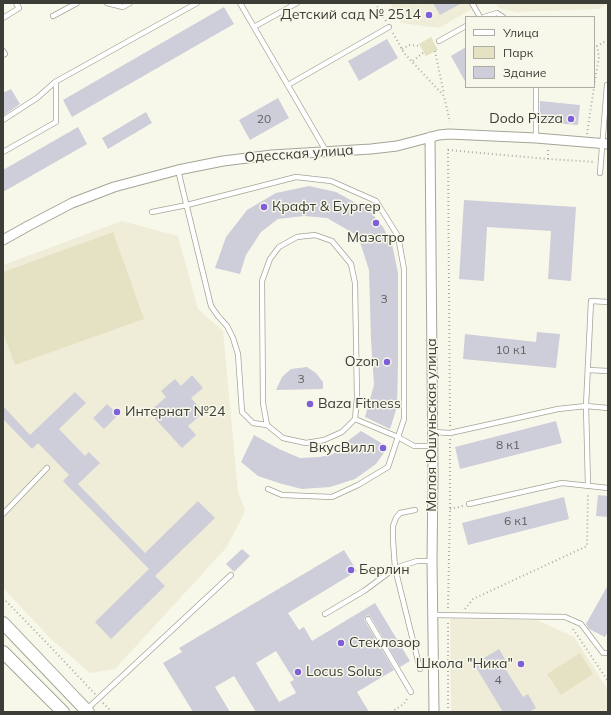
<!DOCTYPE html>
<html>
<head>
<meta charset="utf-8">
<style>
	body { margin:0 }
	#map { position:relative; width:611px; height:715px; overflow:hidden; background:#f8f8ea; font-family:Mulish,sans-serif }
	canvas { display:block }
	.frame { position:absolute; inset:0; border:4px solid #3d3d38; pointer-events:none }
	.legend { position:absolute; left:465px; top:16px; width:130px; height:72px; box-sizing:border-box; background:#f8f8ea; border:1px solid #adada3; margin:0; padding:5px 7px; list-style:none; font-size:12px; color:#3d3d38 }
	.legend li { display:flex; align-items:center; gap:8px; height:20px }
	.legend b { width:20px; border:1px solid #adada3 }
</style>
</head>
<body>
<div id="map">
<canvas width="611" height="715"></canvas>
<div class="frame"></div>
<ul class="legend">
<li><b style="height:5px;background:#fff"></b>Улица</li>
<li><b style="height:11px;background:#e4e2c3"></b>Парк</li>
<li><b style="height:11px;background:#cecdda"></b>Здание</li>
</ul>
</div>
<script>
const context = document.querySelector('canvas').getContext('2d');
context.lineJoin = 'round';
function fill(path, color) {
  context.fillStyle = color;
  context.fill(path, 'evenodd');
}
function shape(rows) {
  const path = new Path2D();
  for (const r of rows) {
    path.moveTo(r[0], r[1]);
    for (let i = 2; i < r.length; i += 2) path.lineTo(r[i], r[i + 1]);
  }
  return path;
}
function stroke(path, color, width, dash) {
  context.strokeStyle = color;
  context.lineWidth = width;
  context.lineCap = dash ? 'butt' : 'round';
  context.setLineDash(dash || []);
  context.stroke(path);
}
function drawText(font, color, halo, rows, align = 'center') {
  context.font = font + ' Mulish,sans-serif';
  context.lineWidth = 3;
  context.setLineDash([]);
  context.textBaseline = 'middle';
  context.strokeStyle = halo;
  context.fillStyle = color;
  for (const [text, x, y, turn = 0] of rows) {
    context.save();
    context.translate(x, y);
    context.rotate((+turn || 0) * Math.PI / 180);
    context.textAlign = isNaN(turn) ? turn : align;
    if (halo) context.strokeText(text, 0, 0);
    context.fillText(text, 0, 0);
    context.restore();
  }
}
fill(shape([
	[390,3,482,3,439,28,401,23],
	[496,3,608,3,599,9,516,12,499,8],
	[122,221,178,236,198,309,223,331,238,492,245,509,243,516,226,548,115,669,90,673,52,640,3,588,3,265],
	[450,619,537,620,574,637,608,690,608,712,451,712]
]), '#efedd8');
fill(shape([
	[431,37,438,50,426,56,419,44],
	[113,232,144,319,15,365,3,333,3,272],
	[580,653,593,674,561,695,547,674]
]), '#e4e2c3');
fill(shape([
	[433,3,462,3,440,15],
	[224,7,234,24,72,117,63,100],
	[387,39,398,58,359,81,348,61],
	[466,47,466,83,451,56],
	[11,89,20,104,3,116,3,93],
	[278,98,289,118,250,140,239,120],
	[540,101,580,105,578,125,540,122],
	[146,112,152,123,108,149,102,138],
	[78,127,87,144,3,192,3,170],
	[309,186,336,192,369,210,383,227,392,244,398,273,398,364,397,407,390,429,365,417,374,385,371,340,369,270,358,236,327,218,304,216,278,219,261,232,246,255,240,274,215,268,226,237,247,210,276,193],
	[464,200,576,207,571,281,548,279,551,231,487,227,484,281,459,279],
	[537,332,560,334,556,368,463,359,465,334,536,342],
	[307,367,316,373,323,382,323,389,276,390,282,377,291,369],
	[192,375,203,388,191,398,200,408,196,412,199,416,188,426,196,435,182,448,149,412,166,397,161,391,175,379,181,386],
	[75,392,86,403,59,429,85,456,89,452,100,463,78,484,145,553,198,501,215,518,155,576,165,586,111,639,95,622,149,569,63,481,69,475,38,443,32,449,3,419,3,406,30,435],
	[107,404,118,415,104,429,93,418],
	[556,421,562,443,460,469,455,447],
	[361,431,388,447,376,464,355,479,330,487,302,489,282,484,258,476,241,462,254,435,279,449,300,458,320,457,333,454,349,440],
	[598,495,608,496,608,517,596,516],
	[564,497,569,519,468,545,462,523],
	[242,549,250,556,234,572,226,564],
	[344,550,357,571,288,613,299,630,304,627,312,641,375,603,410,661,400,667,371,617,368,615,366,616,364,619,365,621,394,670,357,692,369,712,256,712,234,676,215,687,230,712,193,712,163,663,182,652,179,648],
	[276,651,294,680,290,682,296,693,279,702,256,663],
	[608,585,608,632,605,637,589,629,586,624],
	[499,649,508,664,504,667,523,697,528,694,536,708,529,712,503,712,474,664]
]), '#cecdda');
const lane = shape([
	[107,3,123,7,130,3],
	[240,3,326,151],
	[472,3,480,17],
	[53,16,77,3],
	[484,17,497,13,503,17],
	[3,18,19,8,16,3],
	[254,27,297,3],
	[439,41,466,26],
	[3,51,5,54,3,55],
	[288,85,389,27],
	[3,120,37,98,55,82,197,3],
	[536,138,536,87],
	[3,152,56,122,56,82],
	[178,170,211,306,218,316,227,326,233,338,238,354,242,412,253,423,267,425],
	[600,173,607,85,608,85],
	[152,212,187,205,296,177,331,181,376,201,398,236,404,269,404,419,398,437,414,446,433,446],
	[588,370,608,371],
	[433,432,450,433,558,409,586,406,608,408],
	[588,486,586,406,591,301,608,302],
	[268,489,282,495,332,497,358,485,388,467,398,437,355,419,357,397,355,283,351,264,332,241,315,235,297,237,279,247,270,259,262,281,263,403,267,425,283,438,306,443,324,440,342,432,355,419],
	[469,504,562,483,608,488],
	[415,510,400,513,396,518,393,526,393,540,395,568,420,669],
	[3,514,47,468],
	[325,614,364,591,395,568,417,561,432,561],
	[433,615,565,617,581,624,603,653,608,653],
	[368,619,411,692],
	[86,710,231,575]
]);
const street = shape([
	[430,137,433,475,432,561,434,712],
	[3,240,28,226,72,203,114,187,178,170,223,161,272,155,371,149,397,146,439,135,449,134,536,138,608,144]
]);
const secondary = shape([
	[3,623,88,712],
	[3,652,63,712]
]);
stroke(lane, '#a5a498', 6);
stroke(street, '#a5a498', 11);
stroke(secondary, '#a5a498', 14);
stroke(shape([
	[375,3,386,21],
	[393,33,404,53,444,96,450,122],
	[402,49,410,45,420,46],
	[435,51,444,94],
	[413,61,424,52],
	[594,86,599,57,597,46,608,40],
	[587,134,594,87],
	[548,159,548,148],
	[450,426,448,150,548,159,595,162],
	[450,509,463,506],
	[3,598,42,638,95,694],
	[448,608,450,509,450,439],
	[465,609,473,599,587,546,588,493],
	[573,629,608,681],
	[103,703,112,712],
	[391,712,404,704,408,697],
	[448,712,448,623]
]), '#acaca2', 2, [1, 3]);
stroke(lane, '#fff', 4.5);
stroke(street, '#fff', 9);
stroke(secondary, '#fff', 12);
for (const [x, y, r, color] of [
	[429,15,4,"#7f5ed9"],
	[571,119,4,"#7f5ed9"],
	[264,207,4,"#7f5ed9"],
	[376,223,4,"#7f5ed9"],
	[387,362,4,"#7f5ed9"],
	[310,404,4,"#7f5ed9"],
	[117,412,4,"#7f5ed9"],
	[383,448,4,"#7f5ed9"],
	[351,570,4,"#7f5ed9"],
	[341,643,4,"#7f5ed9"],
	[521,664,4,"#7f5ed9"],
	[298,672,4,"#7f5ed9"]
]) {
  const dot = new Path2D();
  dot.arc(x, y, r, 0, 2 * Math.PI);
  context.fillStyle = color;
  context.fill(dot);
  stroke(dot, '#f8f8ea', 1.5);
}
drawText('12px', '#616160', null, [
	["20",264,119],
	["3",384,299],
	["10 к1",511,350],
	["3",301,379],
	["8 к1",508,445],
	["6 к1",516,521],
	["4",498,680]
]);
drawText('14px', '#3d3d38', '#f8f8ea', [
	["Детский сад № 2514",421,15,"right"],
	["Dodo Pizza",563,119,"right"],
	["Крафт & Бургер",272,207],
	["Маэстро",376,238,"center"],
	["Ozon",379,362,"right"],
	["Baza Fitness",318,404],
	["Интернат №24",125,412],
	["ВкусВилл",375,448,"right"],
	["Берлин",359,570],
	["Стеклозор",349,643],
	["Школа \"Ника\"",513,664,"right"],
	["Locus Solus",306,672]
], 'left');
drawText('14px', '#3d3d38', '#f8f8ea', [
	["Одесская улица",299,154,-4],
	["Малая Юшуньская улица",432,425,-90]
]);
</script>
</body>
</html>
